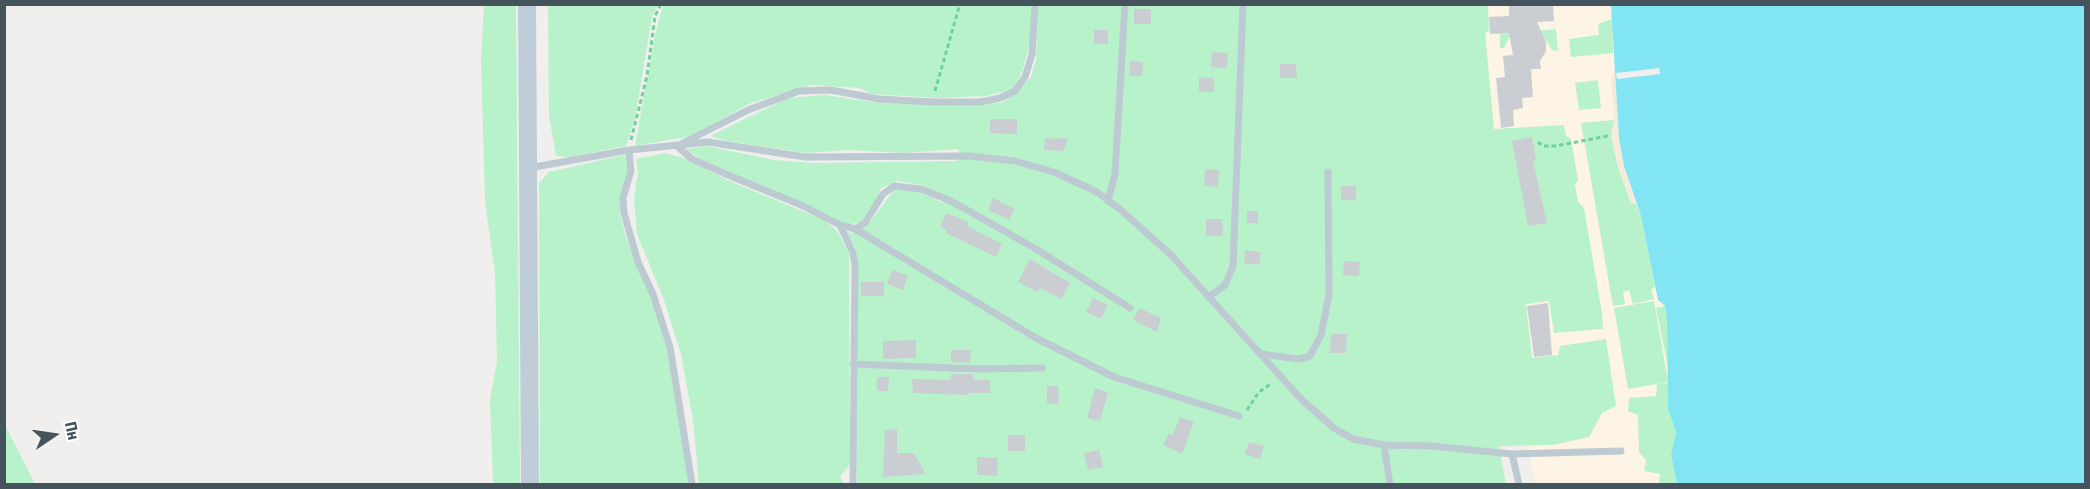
<!DOCTYPE html>
<html>
<head>
<meta charset="utf-8">
<style>
	body { margin:0 }
	#map { position:relative; width:2090px; height:489px; overflow:hidden; background:#f1eeee; font-family:"Fira Sans Condensed",sans-serif }
	canvas { display:block }
	.frame { position:absolute; inset:0; border:6px solid #45535d; pointer-events:none }
	.north { position:absolute; left:24px; top:405px; width:60px; height:60px; -webkit-text-stroke:4px #fff; paint-order:stroke; rotate:77deg; font-size:16px; font-weight:700; line-height:24px; text-align:center; color:#45535d }
	.north::after { content:''; display:block; margin:auto; width:21px; height:27px; background:#45535d; clip-path:polygon(50% 0,100% 100%,50% 72%,0 100%) }
</style>
</head>
<body>
<div id="map">
<canvas width="2090" height="489"></canvas>
<div class="frame"></div>
<div class="north">Пн</div>
</div>
<script>
const context = document.querySelector('canvas').getContext('2d');
context.lineJoin = 'round';
function fill(path, color) {
  context.fillStyle = color;
  context.fill(path, 'evenodd');
}
function shape(rows) {
  const path = new Path2D();
  for (const r of rows) {
    path.moveTo(r[0], r[1]);
    for (let i = 2; i < r.length; i += 2) path.lineTo(r[i], r[i + 1]);
  }
  return path;
}
function stroke(path, color, width, dash) {
  context.strokeStyle = color;
  context.lineWidth = width;
  context.lineCap = dash ? 'butt' : 'round';
  context.setLineDash(dash || []);
  context.stroke(path);
}
fill(shape([
	[1483,5,1610,5,1617,79,1658,300,1665,306,1677,484,1535,484,1528,447,1537,434,1535,380,1515,220,1494,133]
]), '#fdf4e5');
fill(shape([
	[484,5,516,5,520,484,493,484,490,400,497,362,496,315,495,273,485,202,481,61],
	[548,5,658,5,652,17,635,119,626,146,569,157,556,156,549,116],
	[663,5,1031,5,1031,38,1022,72,1014,87,1006,91,986,96,938,98,872,94,859,88,811,85,751,103,692,136,635,146,655,35],
	[1038,5,1488,5,1489,31,1485,33,1494,129,1564,125,1566,136,1571,139,1578,180,1575,185,1578,202,1584,208,1602,313,1603,329,1554,333,1549,301,1526,304,1532,358,1558,355,1560,346,1606,339,1616,406,1602,413,1589,437,1553,445,1499,446,1506,484,857,484,858,262,856,250,847,232,855,233,867,226,894,190,915,190,944,203,946,197,921,185,897,181,881,188,874,206,860,223,846,224,699,158,686,149,707,146,774,160,813,163,958,161,959,149,903,153,849,150,806,153,727,141,710,136,788,98,825,95,879,103,955,105,1001,103,1015,94,1031,77,1036,60],
	[1612,19,1613,53,1571,57,1569,39,1599,35,1598,24],
	[1556,29,1558,51,1552,50,1543,35,1530,32,1514,35,1509,38,1504,48,1500,48,1500,34],
	[1598,80,1601,108,1579,110,1575,83],
	[1614,120,1611,135,1618,167,1631,203,1636,204,1641,216,1655,286,1651,290,1654,299,1633,304,1629,290,1623,292,1625,304,1613,306,1581,123],
	[665,153,684,158,727,180,812,215,826,221,838,232,849,254,850,464,840,477,844,484,699,484,693,420,681,354,664,300,637,234,634,199,638,173,636,159],
	[625,155,628,157,628,170,620,197,620,214,625,234,661,322,673,377,689,484,540,484,539,183,549,172],
	[1654,301,1668,382,1657,384,1669,383,1668,409,1676,432,1671,455,1677,484,1659,484,1660,474,1644,471,1646,460,1639,452,1638,415,1628,411,1629,398,1656,396,1657,384,1628,389,1614,308],
	[1665,306,1667,318,1668,367,1656,308],
	[5,425,35,484,5,484]
]), '#b8f2ca');
fill(shape([
	[1615,69,1619,138,1624,167,1636,204,1631,203,1618,167,1611,135,1614,120,1611,79]
]), '#f4ebdd');
fill(shape([
	[1611,5,2085,5,2085,484,1677,484,1671,455,1676,432,1668,409,1667,318,1665,306,1658,300,1641,216,1624,166,1619,138]
]), '#82e5f3');
fill(shape([
	[1659,68,1660,74,1617,79,1616,73]
]), '#f1eeee');
fill(shape([
	[1509,4,1553,4,1554,21,1537,22,1546,42,1546,51,1540,61,1541,69,1531,69,1533,97,1522,98,1523,108,1513,110,1514,126,1501,128,1496,78,1505,77,1503,56,1513,55,1509,33,1490,34,1489,17,1509,16],
	[1134,9,1151,9,1151,24,1134,24],
	[1094,30,1108,30,1108,44,1094,44],
	[1212,52,1228,53,1227,68,1211,67],
	[1130,61,1143,62,1142,76,1129,76],
	[1280,64,1296,64,1297,78,1280,78],
	[1199,77,1214,78,1214,92,1199,92],
	[990,119,1017,119,1017,134,990,133],
	[1532,137,1536,160,1533,161,1547,223,1528,226,1512,141],
	[1045,138,1068,139,1063,151,1044,150],
	[1205,169,1219,170,1218,187,1204,186],
	[1341,186,1356,186,1356,200,1341,200],
	[993,198,1015,209,1009,220,988,210],
	[1247,211,1258,211,1258,223,1247,223],
	[946,213,968,222,967,226,1002,244,996,257,946,233,947,230,940,227],
	[1206,219,1222,219,1223,236,1206,236],
	[1245,250,1261,252,1259,265,1244,263],
	[1030,259,1070,283,1062,299,1040,288,1038,292,1018,282],
	[1344,261,1360,262,1359,276,1343,275],
	[892,270,908,276,903,290,887,284],
	[861,282,884,282,884,296,861,296],
	[1093,298,1108,305,1101,319,1086,312],
	[1548,303,1552,355,1534,357,1527,306],
	[1139,308,1161,318,1157,332,1133,320],
	[1331,334,1347,334,1346,353,1330,353],
	[916,340,916,358,883,359,883,341],
	[951,350,971,350,970,363,951,362],
	[951,374,973,374,973,380,990,380,990,393,968,393,968,395,913,393,912,379,951,380],
	[877,377,889,377,888,391,877,391],
	[1047,386,1058,386,1059,404,1047,404],
	[1095,388,1108,392,1100,421,1087,418],
	[1180,417,1194,422,1182,454,1163,445,1169,433,1173,435],
	[897,429,897,453,914,453,926,474,883,477,885,430],
	[1008,435,1025,435,1025,451,1008,451],
	[1249,442,1264,446,1260,459,1245,454],
	[1099,450,1103,467,1088,470,1084,453],
	[977,457,998,458,997,476,977,475]
]), '#caced3');
stroke(shape([
	[935,91,960,4],
	[631,140,647,76,655,16,661,4],
	[1538,142,1543,146,1555,146,1608,136],
	[1247,410,1259,392,1272,383]
]), '#6ed399', 3, [4.5, 3]);
stroke(shape([
	[1035,4,1032,54,1025,77,1015,91,1000,98,980,102,932,102,879,99,831,90,799,91,748,110,677,146,692,159,728,175,801,205,840,225,855,229,1036,338,1114,377,1239,416],
	[629,150,631,171,623,198,624,213,638,262,653,294,670,347,692,484],
	[529,168,629,150,708,142,805,157,969,156,1015,161,1054,172,1097,192,1121,210,1171,255,1301,399,1334,428,1353,439,1384,445,1431,446,1512,454,1621,451],
	[1108,201,1115,174,1125,4],
	[840,225,853,253,855,265,853,484],
	[855,229,865,223,883,194,894,186,921,189,951,201,1036,249,1130,308],
	[1210,296,1225,285,1233,266,1243,4],
	[1260,354,1299,359,1310,356,1321,335,1329,295,1328,172],
	[853,364,978,369,1042,368],
	[1384,445,1390,484],
	[1512,454,1519,484]
]), '#bdcad2', 7);
stroke(shape([
	[527,4,530,484]
]), '#bfcdd9', 18);
</script>
</body>
</html>
